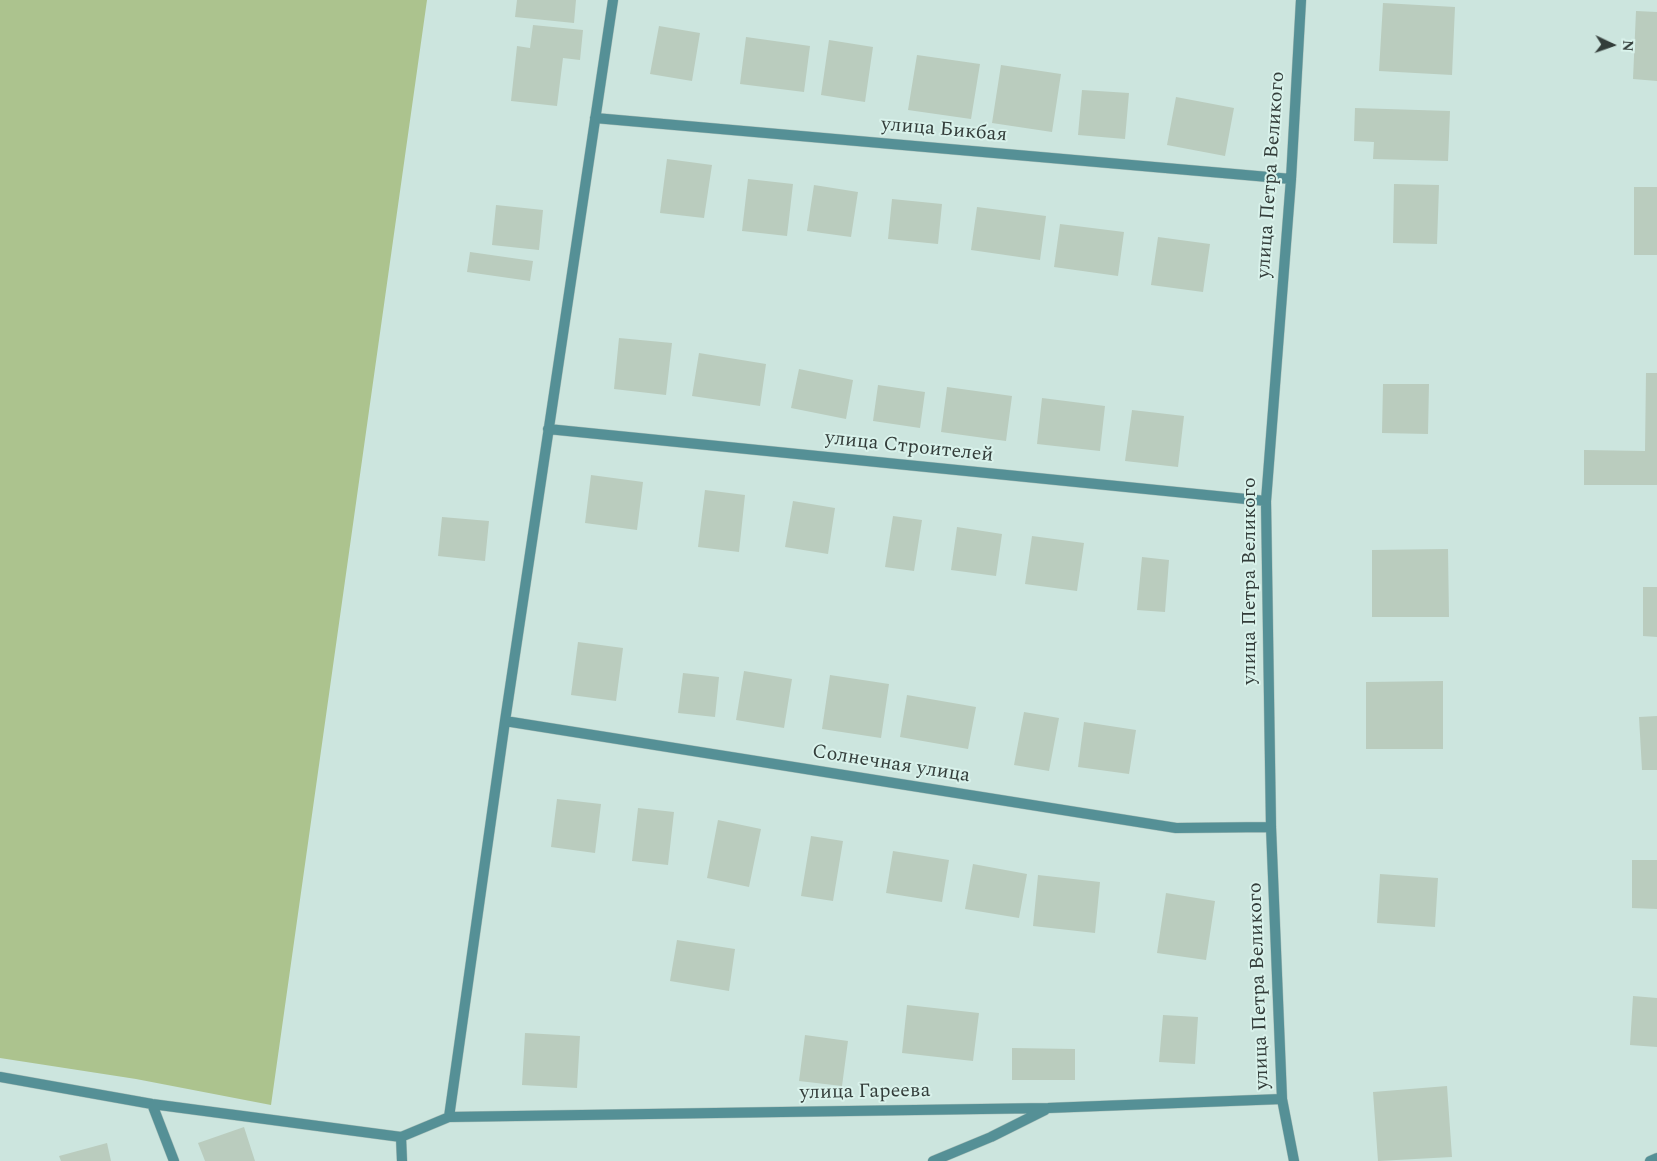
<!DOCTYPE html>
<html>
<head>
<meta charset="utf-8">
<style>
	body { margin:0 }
	#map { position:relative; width:1657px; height:1161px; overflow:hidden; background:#cce5de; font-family:Spectral,serif }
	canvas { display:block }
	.north { position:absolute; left:1587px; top:20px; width:50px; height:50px; -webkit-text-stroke:4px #d9f2eb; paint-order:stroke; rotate:93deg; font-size:14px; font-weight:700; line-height:20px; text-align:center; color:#333d3a }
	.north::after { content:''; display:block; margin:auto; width:18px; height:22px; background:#333d3a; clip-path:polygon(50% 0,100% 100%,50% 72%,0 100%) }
</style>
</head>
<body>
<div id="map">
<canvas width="1657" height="1161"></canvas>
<div class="north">N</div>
</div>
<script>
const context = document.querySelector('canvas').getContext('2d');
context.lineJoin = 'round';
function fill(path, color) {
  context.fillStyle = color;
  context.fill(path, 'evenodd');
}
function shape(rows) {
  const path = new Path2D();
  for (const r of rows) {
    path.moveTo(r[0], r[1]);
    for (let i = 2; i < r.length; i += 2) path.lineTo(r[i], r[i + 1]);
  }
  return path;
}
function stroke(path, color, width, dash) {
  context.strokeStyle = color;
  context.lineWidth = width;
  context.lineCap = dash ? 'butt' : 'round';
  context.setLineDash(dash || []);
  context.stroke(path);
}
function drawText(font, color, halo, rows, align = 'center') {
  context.font = font + ' Spectral,serif';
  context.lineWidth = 4;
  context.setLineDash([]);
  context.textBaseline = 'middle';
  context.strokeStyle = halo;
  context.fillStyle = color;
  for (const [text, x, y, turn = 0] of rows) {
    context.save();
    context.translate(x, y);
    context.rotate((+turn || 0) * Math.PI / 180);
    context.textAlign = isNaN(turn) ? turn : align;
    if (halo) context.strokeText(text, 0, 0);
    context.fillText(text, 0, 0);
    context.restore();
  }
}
fill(shape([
	[0,0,427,0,271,1105,136,1079,0,1058]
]), '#acc38e');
fill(shape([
	[517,0,576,0,574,23,515,17],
	[1383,3,1455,7,1452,75,1379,71],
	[1636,11,1657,12,1657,81,1633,79],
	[533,25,583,30,580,60,563,58,557,106,511,101,517,46,530,48],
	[659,26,700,33,692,81,650,74],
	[746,37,810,46,804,92,740,84],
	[829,40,873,47,865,102,821,95],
	[917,55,980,64,971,119,908,110],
	[1001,65,1061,74,1052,132,992,123],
	[1082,90,1129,93,1125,139,1078,135],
	[1176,97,1234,108,1225,156,1167,145],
	[1355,108,1450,111,1448,161,1373,159,1374,142,1354,141],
	[667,159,712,165,704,218,660,213],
	[748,179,793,184,787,236,742,231],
	[1394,184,1439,185,1437,244,1393,243],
	[814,185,858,192,851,237,807,231],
	[1634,187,1657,187,1657,255,1634,255],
	[892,199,942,204,938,244,888,239],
	[496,205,543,210,539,250,492,245],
	[977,207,1046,216,1040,260,971,250],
	[1060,224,1124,232,1118,276,1054,267],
	[1158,237,1210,244,1203,292,1151,285],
	[470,252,533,261,530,281,467,272],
	[619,338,672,343,666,395,614,389],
	[699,353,766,364,760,406,692,396],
	[799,369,853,380,846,419,791,408],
	[1646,373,1657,373,1657,485,1584,485,1584,450,1645,451],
	[1383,384,1429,384,1428,434,1382,433],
	[878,385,925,392,920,428,873,421],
	[947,387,1012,396,1006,441,941,432],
	[1042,398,1105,406,1100,451,1037,444],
	[1132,410,1184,416,1178,467,1125,461],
	[591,475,643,482,637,530,585,523],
	[705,490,745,495,739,552,698,547],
	[793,501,835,508,828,554,785,547],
	[893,516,922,520,914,571,885,567],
	[442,517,489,521,485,561,438,556],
	[957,527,1002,534,996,576,951,570],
	[1032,536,1084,543,1077,591,1025,584],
	[1448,549,1449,617,1372,617,1372,550],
	[1142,557,1169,560,1165,612,1137,610],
	[1643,587,1657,587,1657,637,1643,636],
	[578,642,623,648,616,701,571,695],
	[744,671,792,679,784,728,736,720],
	[683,673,719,677,715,717,678,713],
	[830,675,889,684,881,738,822,729],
	[1443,681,1443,749,1366,749,1366,682],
	[907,695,976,707,968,749,900,737],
	[1024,712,1059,718,1049,771,1014,765],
	[1657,716,1657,770,1642,770,1639,717],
	[1084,722,1136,730,1129,774,1078,767],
	[557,799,601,804,595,853,551,847],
	[638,808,674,812,668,865,632,861],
	[718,820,761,829,749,887,707,878],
	[811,836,843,841,833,901,801,896],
	[893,851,949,860,942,902,886,893],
	[1632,860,1657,860,1657,909,1632,908],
	[973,864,1027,874,1019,918,965,909],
	[1380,874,1438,878,1435,927,1377,923],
	[1038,875,1100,882,1095,933,1033,926],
	[1166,893,1215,901,1206,960,1157,953],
	[677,940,735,949,729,991,670,981],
	[1633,996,1657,998,1657,1047,1630,1045],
	[907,1005,979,1013,973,1061,902,1053],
	[1163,1015,1198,1017,1195,1064,1159,1062],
	[525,1033,580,1036,577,1088,522,1085],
	[805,1035,848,1041,842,1086,799,1081],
	[1012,1048,1075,1049,1075,1080,1012,1080],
	[1447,1086,1452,1157,1378,1161,1373,1092],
	[244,1127,255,1161,205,1161,198,1143],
	[107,1143,111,1161,61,1161,59,1156]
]), '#baccbe');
const minor = shape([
	[595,118,1291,179],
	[548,429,1266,501],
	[505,721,1176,828,1271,827],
	[0,1077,152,1104,401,1137],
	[152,1104,174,1161],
	[449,1117,1048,1108,1282,1099],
	[402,1161,401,1137,449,1117,505,721,613,0],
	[933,1161,991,1137,1045,1110],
	[1294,1161,1282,1099,1271,827,1266,501,1291,179,1301,0],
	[1650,1161,1657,1158]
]);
stroke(minor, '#aac0ba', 11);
stroke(minor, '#559096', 10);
drawText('20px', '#333d3a', '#d9f2eb', [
	["улица Бикбая",944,131,5],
	["улица Петра Великого",1272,175,-86],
	["улица Строителей",909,448,6],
	["улица Петра Великого",1251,581,-90],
	["Солнечная улица",891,765,9],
	["улица Петра Великого",1260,986,-92],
	["улица Гареева",865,1093,-1]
]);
</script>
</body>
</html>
